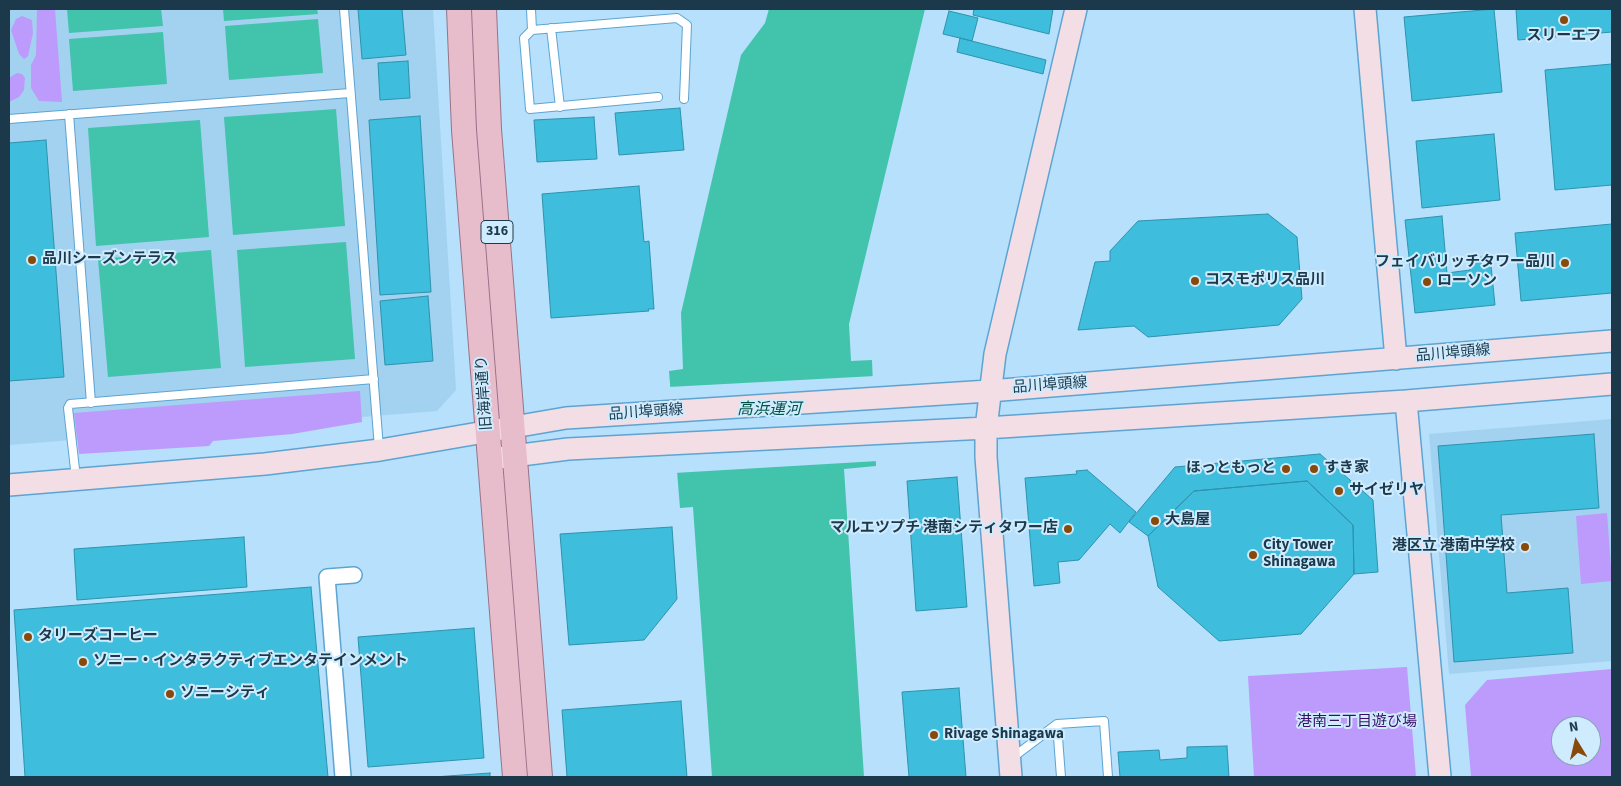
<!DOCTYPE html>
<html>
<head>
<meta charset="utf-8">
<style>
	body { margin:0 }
	#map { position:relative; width:1621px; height:786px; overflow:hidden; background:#b6e0fc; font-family:"Source Sans 3",sans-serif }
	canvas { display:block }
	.frame { position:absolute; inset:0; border:10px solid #1c394c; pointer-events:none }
	.north { position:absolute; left:1551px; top:716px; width:50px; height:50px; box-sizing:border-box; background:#cfebfe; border:1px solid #87a4b7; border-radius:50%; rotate:351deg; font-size:14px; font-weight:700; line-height:20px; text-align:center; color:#1c394c }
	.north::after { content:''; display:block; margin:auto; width:18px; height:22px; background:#874a0a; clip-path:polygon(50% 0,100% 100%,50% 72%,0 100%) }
</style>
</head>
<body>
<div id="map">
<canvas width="1621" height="786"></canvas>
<div class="frame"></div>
<div class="north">N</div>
</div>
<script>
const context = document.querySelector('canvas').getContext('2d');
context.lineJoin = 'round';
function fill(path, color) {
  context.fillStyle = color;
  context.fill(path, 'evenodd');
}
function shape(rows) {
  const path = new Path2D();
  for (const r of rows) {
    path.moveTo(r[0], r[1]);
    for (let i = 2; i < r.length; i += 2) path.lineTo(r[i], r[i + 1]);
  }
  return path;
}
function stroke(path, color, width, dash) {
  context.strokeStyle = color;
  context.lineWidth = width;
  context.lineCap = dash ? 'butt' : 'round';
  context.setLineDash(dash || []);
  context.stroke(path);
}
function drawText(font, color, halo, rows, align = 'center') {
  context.font = font + ' "Source Sans 3","Noto Sans JP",sans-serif';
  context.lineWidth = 4;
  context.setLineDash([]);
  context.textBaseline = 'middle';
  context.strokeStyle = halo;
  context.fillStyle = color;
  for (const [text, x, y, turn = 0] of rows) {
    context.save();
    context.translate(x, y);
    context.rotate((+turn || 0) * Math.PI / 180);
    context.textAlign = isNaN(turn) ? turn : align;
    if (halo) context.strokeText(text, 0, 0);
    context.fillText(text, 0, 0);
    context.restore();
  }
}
fill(shape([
	[9,9,433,9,456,390,437,411,9,445],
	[1612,419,1612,661,1449,674,1429,434]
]), '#a3d1f0');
fill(shape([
	[37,9,55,9,62,102,39,101,31,88,31,65,36,55],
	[22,16,32,20,33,33,28,56,24,59,19,54,11,30,16,19],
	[17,73,22,74,25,78,24,90,19,97,9,102,9,78],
	[360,391,362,422,292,434,213,441,209,446,79,454,74,413],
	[1607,513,1612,581,1581,584,1576,516],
	[1407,667,1416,777,1254,777,1248,676],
	[1612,669,1612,777,1471,777,1465,705,1487,680],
	[1561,726,1591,726,1591,756,1561,756]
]), '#bc9bfc');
fill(shape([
	[67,9,161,9,163,26,69,33],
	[223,9,317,9,318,14,224,21],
	[769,9,925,9,849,324,851,361,872,360,876,466,844,469,864,777,712,777,693,507,680,508,669,371,683,369,681,313,741,55,765,23],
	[318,19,323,73,229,80,225,26],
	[163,32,167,84,73,91,69,39],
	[336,109,345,226,233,235,224,117],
	[200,120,209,237,96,246,88,128],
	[346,242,355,359,245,367,237,250],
	[211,250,221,368,108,377,98,259]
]), '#41c3ac');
fill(shape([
	[875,376,878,461,674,473,668,387]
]), '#b6e0fc');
const building = shape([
	[358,9,402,9,406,55,362,59,358,9],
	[974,9,1053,9,1049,34,973,15,974,9],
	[1494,9,1502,92,1412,101,1404,17,1494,9],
	[1516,9,1612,9,1612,32,1518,40,1516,9],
	[949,11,978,18,972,41,943,34,949,11],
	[960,38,1046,60,1043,74,957,52,960,38],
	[408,61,410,98,380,100,378,63,408,61],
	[1612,64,1612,185,1555,190,1545,70,1612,64],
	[680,108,684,150,619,155,615,113,680,108],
	[420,116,431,292,380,295,369,120,420,116],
	[594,117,597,159,537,162,534,120,594,117],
	[1494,134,1500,200,1422,208,1416,141,1494,134],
	[46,140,64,377,9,381,9,143,46,140],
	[639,186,644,242,649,241,654,309,648,309,649,311,551,318,542,194,639,186],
	[1268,214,1297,237,1302,299,1279,325,1148,337,1134,326,1078,330,1095,262,1110,261,1110,251,1138,221,1268,214],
	[1442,216,1447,273,1470,270,1468,259,1490,256,1495,305,1415,313,1405,220,1442,216],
	[1612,224,1612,293,1521,301,1515,233,1612,224],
	[428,296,433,361,385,365,380,301,428,296],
	[1594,434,1599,508,1501,515,1507,593,1568,588,1573,653,1454,662,1438,446,1594,434],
	[1320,454,1373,500,1378,572,1354,574,1353,525,1307,481,1194,491,1148,536,1129,522,1175,467,1320,454],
	[1087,470,1136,512,1120,533,1110,524,1079,560,1058,562,1060,583,1034,586,1025,478,1077,474,1076,471,1087,470],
	[957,477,967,607,916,611,907,481,957,477],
	[1307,481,1353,525,1354,574,1301,634,1219,641,1158,587,1148,536,1194,491,1307,481],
	[672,527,677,599,644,640,569,645,560,534,672,527],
	[244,537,247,587,77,600,74,549,244,537],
	[311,587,328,777,25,777,14,610,311,587],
	[474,628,484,758,368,767,358,637,474,628],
	[959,688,966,777,909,777,902,692,959,688],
	[681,701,687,777,567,777,562,710,681,701],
	[1227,746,1229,777,1120,777,1118,752,1159,750,1160,760,1187,758,1187,747,1227,746],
	[490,773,490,777,434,777,490,773]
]);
fill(building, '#3ebddd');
stroke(building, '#2d93ad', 1);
const lane = shape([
	[344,9,379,448],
	[531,9,532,30,677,18,687,25,684,99],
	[551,28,560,107],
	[532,30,524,38,530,109,658,97],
	[69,114,91,403],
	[9,119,350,93],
	[76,478,68,408,70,404,374,379],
	[1057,724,1061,777],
	[1012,758,1057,724,1104,721,1108,777]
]);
const street = shape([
	[343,777,327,577,354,575]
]);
const secondary = shape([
	[1365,9,1396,359],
	[1406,401,1440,777],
	[490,459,568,449,986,428,1406,401,1612,384],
	[9,485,265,464,380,450,566,418,989,391,1612,341],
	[1011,777,986,457,986,428,995,354,1076,9]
]);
const primary = shape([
	[459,9,464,130,515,777],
	[484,9,489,129,540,777]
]);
stroke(lane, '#5da4d2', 10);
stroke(street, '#5da4d2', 18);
stroke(secondary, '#5da4d2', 24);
stroke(primary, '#977288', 26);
stroke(lane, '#fff', 8);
stroke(street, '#fff', 15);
stroke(secondary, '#f4dee5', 21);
stroke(primary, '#e8bdcb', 24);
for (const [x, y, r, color] of [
	[1564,20,5,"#874a0a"],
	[32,260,5,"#874a0a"],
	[1565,263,5,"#874a0a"],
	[1195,281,5,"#874a0a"],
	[1427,282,5,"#874a0a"],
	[1286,469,5,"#874a0a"],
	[1314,469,5,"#874a0a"],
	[1339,491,5,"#874a0a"],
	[1155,521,5,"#874a0a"],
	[1068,529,5,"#874a0a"],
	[1525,547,5,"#874a0a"],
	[1253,555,5,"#874a0a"],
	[28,637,5,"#874a0a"],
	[83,662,5,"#874a0a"],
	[170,694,5,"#874a0a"],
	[934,735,5,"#874a0a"]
]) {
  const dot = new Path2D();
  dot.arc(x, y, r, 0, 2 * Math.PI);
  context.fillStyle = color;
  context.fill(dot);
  stroke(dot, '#cfebfe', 2);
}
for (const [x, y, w] of [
	[497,232,32]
]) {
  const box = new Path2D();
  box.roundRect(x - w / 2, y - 11.5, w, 23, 4);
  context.fillStyle = '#cfebfe';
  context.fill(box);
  stroke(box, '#1c394c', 1);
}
drawText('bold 14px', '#1c394c', null, [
	["316",497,232]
]);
drawText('bold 15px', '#1c394c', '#cfebfe', [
	["スリーエフ",1564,37,"center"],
	["品川シーズンテラス",42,260],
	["フェイバリッチタワー品川",1555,263,"right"],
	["コスモポリス品川",1205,281],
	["ローソン",1437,282],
	["ほっともっと",1276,469,"right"],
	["すき家",1324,469],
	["サイゼリヤ",1349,491],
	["大島屋",1165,521],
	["マルエツプチ 港南シティタワー店",1058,529,"right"],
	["City Tower",1263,546],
	["Shinagawa",1263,563],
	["港区立 港南中学校",1515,547,"right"],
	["タリーズコーヒー",38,637],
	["ソニー・インタラクティブエンタテインメント",93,662],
	["ソニーシティ",180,694],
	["Rivage Shinagawa",944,735]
], 'left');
drawText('15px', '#1c394c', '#cfebfe', [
	["品川埠頭線",1453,354,-5],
	["品川埠頭線",1050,386,-4],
	["旧海岸通り",485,393,-94],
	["品川埠頭線",646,413,-4]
]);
drawText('15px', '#390f68', '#cfebfe', [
	["港南三丁目遊び場",1357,723]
]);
drawText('italic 16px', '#025145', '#cfebfe', [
	["高浜運河",769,410]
]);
</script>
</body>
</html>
